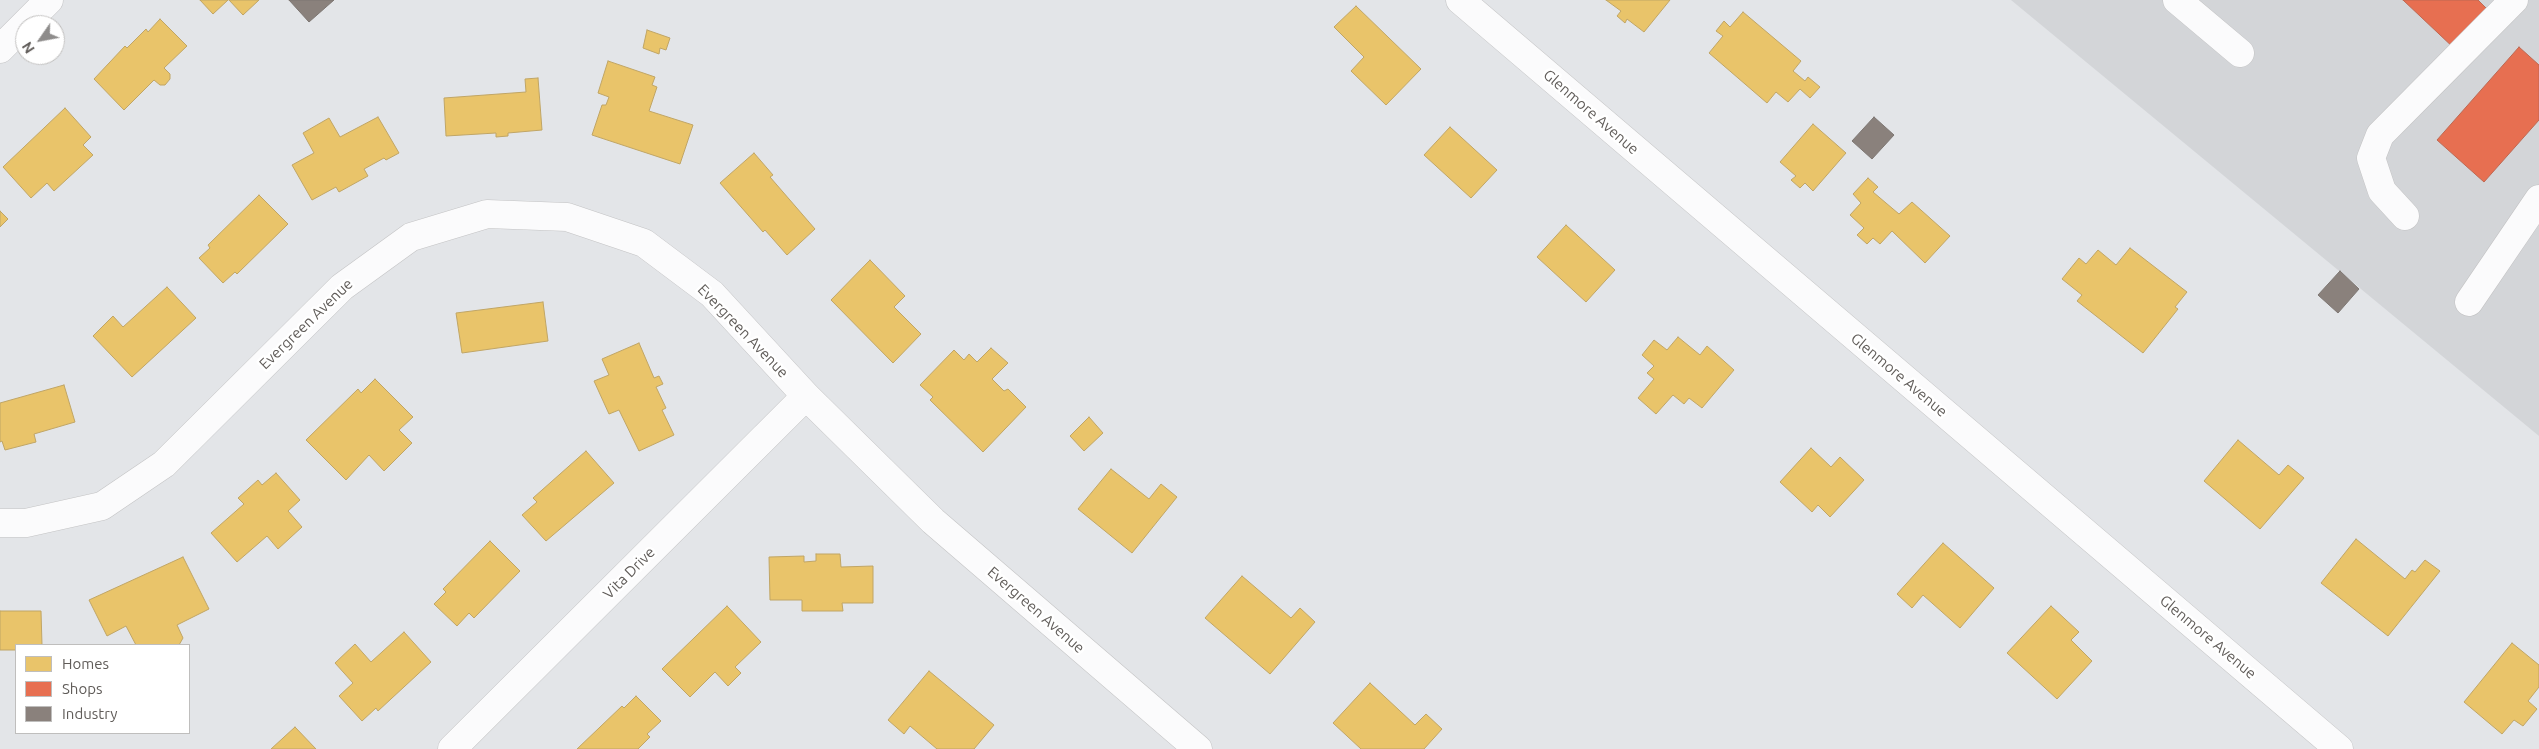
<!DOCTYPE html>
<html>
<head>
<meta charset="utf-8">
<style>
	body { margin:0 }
	#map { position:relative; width:2539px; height:749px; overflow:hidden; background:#e3e5e8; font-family:Ubuntu,sans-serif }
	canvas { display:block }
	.legend { position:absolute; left:15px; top:644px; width:175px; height:90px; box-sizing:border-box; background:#fff; border:1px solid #bfbebd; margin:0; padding:6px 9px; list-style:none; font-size:15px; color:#605c59 }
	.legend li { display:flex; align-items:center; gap:10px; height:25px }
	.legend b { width:25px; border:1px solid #bfbebd }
	.north { position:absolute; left:15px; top:15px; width:50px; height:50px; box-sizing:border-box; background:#fff; border:1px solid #bfbebd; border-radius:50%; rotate:237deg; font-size:14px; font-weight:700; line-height:20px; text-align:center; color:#605c59 }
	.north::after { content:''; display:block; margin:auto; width:18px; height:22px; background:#8e8c8b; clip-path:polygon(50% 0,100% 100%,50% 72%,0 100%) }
</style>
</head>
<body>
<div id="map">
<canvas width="2539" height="749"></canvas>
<ul class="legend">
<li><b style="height:14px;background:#e9c46a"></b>Homes</li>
<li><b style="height:14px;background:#e76f51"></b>Shops</li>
<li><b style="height:14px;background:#8a817c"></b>Industry</li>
</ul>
<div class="north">N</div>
</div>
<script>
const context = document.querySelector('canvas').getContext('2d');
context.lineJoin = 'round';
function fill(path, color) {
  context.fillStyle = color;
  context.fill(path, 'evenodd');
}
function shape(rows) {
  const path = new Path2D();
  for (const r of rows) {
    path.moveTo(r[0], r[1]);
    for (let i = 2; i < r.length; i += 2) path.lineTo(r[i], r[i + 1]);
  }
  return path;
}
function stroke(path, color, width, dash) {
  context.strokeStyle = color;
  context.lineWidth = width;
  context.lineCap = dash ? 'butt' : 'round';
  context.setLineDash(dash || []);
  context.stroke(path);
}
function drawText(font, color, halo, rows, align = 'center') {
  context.font = font + ' Ubuntu,sans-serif';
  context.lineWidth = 5;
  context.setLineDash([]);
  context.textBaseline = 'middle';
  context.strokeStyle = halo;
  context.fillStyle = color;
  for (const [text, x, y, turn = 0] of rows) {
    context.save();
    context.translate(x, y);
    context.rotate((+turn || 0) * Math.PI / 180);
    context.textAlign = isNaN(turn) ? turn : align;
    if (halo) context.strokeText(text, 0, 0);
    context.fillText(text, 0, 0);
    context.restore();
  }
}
fill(shape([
	[2011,0,2539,0,2539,436]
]), '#d3d5d8');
const homes = shape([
	[200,0,228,0,213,14,200,0],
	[229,0,259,0,243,15,229,0],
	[1606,0,1670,0,1644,32,1627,19,1625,23,1617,16,1621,11,1606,0],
	[1356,6,1421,69,1386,105,1351,71,1364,57,1334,27,1356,6],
	[1743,12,1801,61,1793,71,1805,81,1808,77,1820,87,1810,98,1800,89,1788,102,1776,92,1767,103,1709,53,1723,36,1716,31,1724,21,1730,27,1743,12],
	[160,19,187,46,164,68,170,74,170,79,165,85,160,85,154,80,124,110,94,79,125,46,127,48,146,29,148,32,160,19],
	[647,30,670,38,666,50,660,48,659,54,643,48,647,30],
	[608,61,655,77,652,85,657,87,649,111,693,125,680,164,592,135,602,105,606,105,609,97,598,93,608,61],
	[538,78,542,130,508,133,508,136,496,137,496,133,446,136,444,98,526,92,525,79,538,78],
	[65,108,91,137,83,145,93,155,54,191,47,183,31,198,3,167,65,108],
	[378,117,399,153,386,160,384,158,364,169,368,176,339,192,336,187,312,200,292,165,314,153,303,133,329,118,340,137,378,117],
	[1813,124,1846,153,1813,191,1805,183,1800,188,1791,180,1796,176,1780,162,1813,124],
	[1450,127,1497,170,1471,198,1424,155,1450,127],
	[754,153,773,175,770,177,815,229,787,255,765,230,763,232,720,183,754,153],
	[1868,178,1878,187,1873,192,1899,214,1912,202,1950,236,1925,263,1892,231,1880,244,1873,238,1867,244,1857,235,1864,228,1850,215,1861,203,1853,194,1868,178],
	[259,195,288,224,237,274,235,272,223,283,199,258,210,248,208,245,259,195],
	[0,211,8,219,0,227,0,211],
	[1566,225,1615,270,1586,302,1537,257,1566,225],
	[2130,248,2187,292,2175,307,2178,309,2143,353,2077,301,2082,295,2062,279,2079,258,2086,264,2098,250,2116,265,2130,248],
	[870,260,905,296,894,307,921,334,893,363,831,300,870,260],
	[167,287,196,318,132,377,93,336,113,316,123,327,167,287],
	[543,302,548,341,462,353,456,313,543,302],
	[1678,337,1700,355,1707,346,1734,370,1702,408,1689,398,1684,404,1673,395,1656,414,1638,398,1654,379,1647,373,1654,366,1642,355,1654,340,1667,350,1678,337],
	[639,343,654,378,659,376,663,384,656,387,666,408,662,410,674,435,639,451,619,410,609,414,594,381,609,375,602,359,639,343],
	[991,348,1008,363,992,379,1004,391,1008,389,1026,407,983,452,930,400,933,397,920,385,954,350,964,360,969,354,977,362,991,348],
	[375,379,413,417,399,430,412,443,384,471,369,455,346,480,306,440,358,389,361,393,375,379],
	[64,385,75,422,34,434,36,442,5,450,2,441,0,442,0,403,64,385],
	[1089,417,1103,433,1084,451,1070,436,1089,417],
	[2238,440,2279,475,2288,465,2304,478,2260,529,2204,481,2238,440],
	[1811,448,1831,467,1840,457,1864,480,1830,517,1818,505,1812,512,1780,482,1811,448],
	[586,451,614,483,546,541,522,515,537,502,533,498,586,451],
	[1111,469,1149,499,1161,484,1177,497,1132,553,1078,509,1111,469],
	[276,473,300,500,288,511,302,527,278,549,267,536,237,562,211,533,244,504,238,498,258,480,262,485,276,473],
	[2356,539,2405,579,2412,570,2415,572,2425,560,2440,571,2388,636,2321,583,2356,539],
	[490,541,520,571,474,618,469,613,457,626,434,604,446,592,443,589,490,541],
	[1943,543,1994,588,1960,628,1923,595,1912,608,1897,594,1943,543],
	[816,554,840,554,841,567,873,566,873,603,842,603,843,611,802,611,802,600,770,600,769,557,804,556,804,562,816,561,816,554],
	[183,557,209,609,177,625,183,638,179,645,136,645,126,626,107,636,89,600,183,557],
	[1242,576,1291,618,1300,608,1315,622,1270,674,1205,618,1242,576],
	[727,606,761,642,735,667,741,673,728,686,715,672,690,697,662,669,727,606],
	[2051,606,2079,632,2071,640,2092,661,2057,699,2007,653,2051,606],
	[0,611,41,611,42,645,16,645,16,650,0,650,0,611],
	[404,632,431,662,378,711,376,708,362,721,339,696,353,683,335,663,355,644,371,662,404,632],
	[2512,643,2539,665,2539,687,2528,701,2537,709,2523,726,2514,720,2502,734,2464,702,2512,643],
	[929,671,994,725,974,749,937,749,910,726,904,734,888,720,929,671],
	[1370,683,1415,725,1426,714,1442,729,1424,749,1361,749,1333,723,1370,683],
	[636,696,661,721,647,734,650,737,638,749,577,749,622,706,624,708,636,696],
	[295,727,316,749,271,749,295,727]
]);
fill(homes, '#e9c46a');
stroke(homes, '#c0a565', 1);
const shops = shape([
	[2403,0,2478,0,2491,13,2456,50,2403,0],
	[2519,47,2539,65,2539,120,2484,182,2437,140,2519,47]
]);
fill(shops, '#e76f51');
stroke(shops, '#be6953', 1);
const industry = shape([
	[289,0,334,0,309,22,289,0],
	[1874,117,1894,135,1872,159,1852,141,1874,117],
	[2340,271,2359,289,2338,313,2318,295,2340,271]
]);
fill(industry, '#8a817c');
stroke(industry, '#7d7672', 1);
const minor = shape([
	[1460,0,2339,749],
	[2177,0,2240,53],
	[0,49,49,0],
	[2405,216,2382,191,2371,158,2380,135,2514,0],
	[2469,302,2539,199],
	[0,523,26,523,102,506,164,464,342,287,411,237,487,214,567,217,644,243,712,294,806,396,933,521,1198,749],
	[452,749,806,396]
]);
stroke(minor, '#c3c3c4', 29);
stroke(minor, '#fbfbfc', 28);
drawText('15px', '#605c59', '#fff', [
	["Glenmore Avenue",1591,112,41],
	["Evergreen Avenue",306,324,-44],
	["Evergreen Avenue",743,331,46],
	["Glenmore Avenue",1899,375,40],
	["Vita Drive",629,573,-45],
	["Evergreen Avenue",1036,610,41],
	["Glenmore Avenue",2208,637,40]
]);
</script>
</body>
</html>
